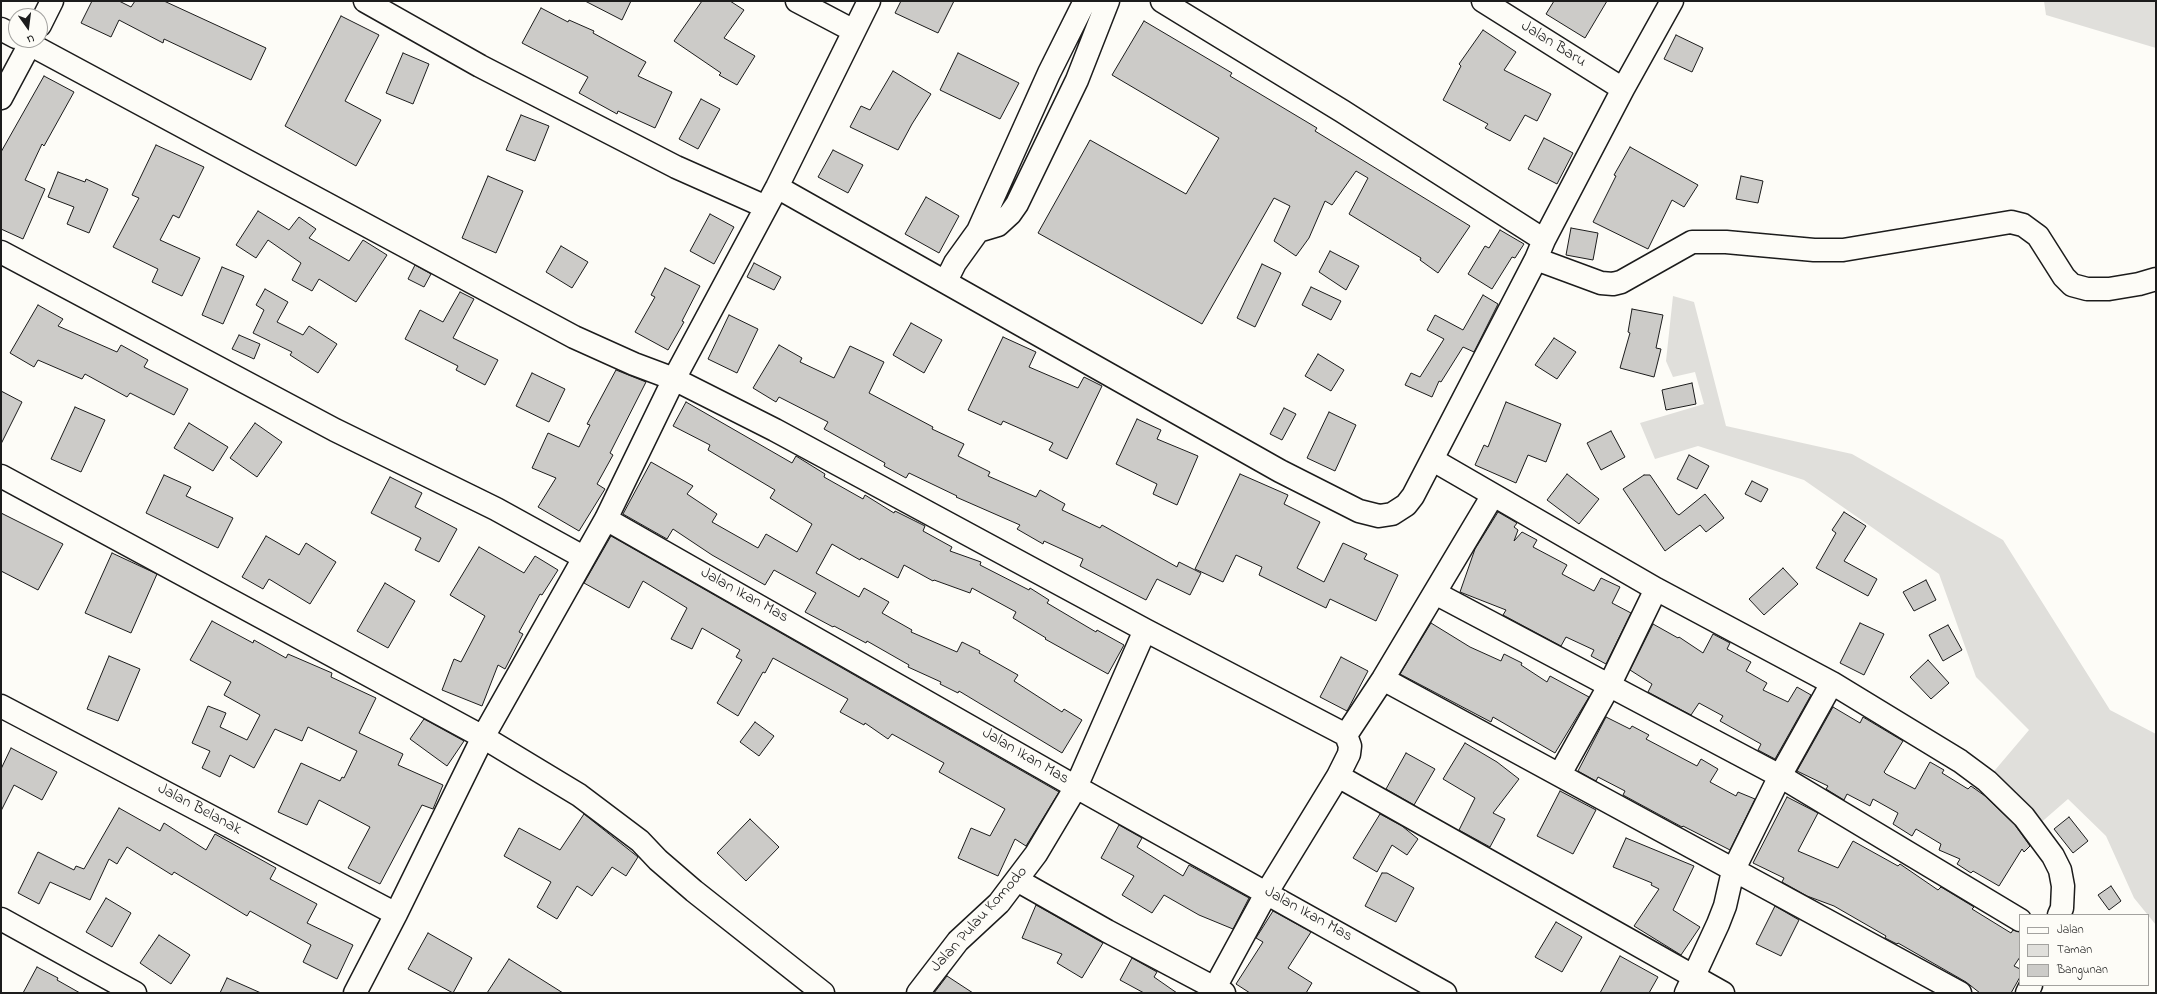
<!DOCTYPE html>
<html>
<head>
<meta charset="utf-8">
<style>
	body { margin:0 }
	#map { position:relative; width:2157px; height:994px; overflow:hidden; background:#fdfcf7; font-family:"Indie Flower",sans-serif }
	canvas { display:block }
	.frame { position:absolute; inset:0; border:2px solid #1c1c1c; pointer-events:none }
	.legend { position:absolute; left:2019px; top:914px; width:130px; height:72px; box-sizing:border-box; background:#fdfcf7; border:1px solid #a3a29f; margin:0; padding:5px 7px; list-style:none; font-size:12px; color:#1c1c1c }
	.legend li { display:flex; align-items:center; gap:8px; height:20px }
	.legend b { width:20px; border:1px solid #a3a29f }
	.north { position:absolute; left:8px; top:8px; width:40px; height:40px; box-sizing:border-box; background:#fdfcf7; border:1px solid #a3a29f; border-radius:50%; rotate:166deg; font-size:11px; font-weight:700; line-height:16px; text-align:center; color:#1c1c1c }
	.north::after { content:''; display:block; margin:auto; width:14px; height:18px; background:#1c1c1c; clip-path:polygon(50% 0,100% 100%,50% 72%,0 100%) }
</style>
</head>
<body>
<div id="map">
<canvas width="2157" height="994"></canvas>
<div class="frame"></div>
<ul class="legend">
<li><b style="height:5px;background:#fdfcf7"></b>Jalan</li>
<li><b style="height:11px;background:#e0dfdb"></b>Taman</li>
<li><b style="height:11px;background:#cccbc8"></b>Bangunan</li>
</ul>
<div class="north">U</div>
</div>
<script>
const context = document.querySelector('canvas').getContext('2d');
context.lineJoin = 'round';
function fill(path, color) {
  context.fillStyle = color;
  context.fill(path, 'evenodd');
}
function shape(rows) {
  const path = new Path2D();
  for (const r of rows) {
    path.moveTo(r[0], r[1]);
    for (let i = 2; i < r.length; i += 2) path.lineTo(r[i], r[i + 1]);
  }
  return path;
}
function stroke(path, color, width, dash) {
  context.strokeStyle = color;
  context.lineWidth = width;
  context.lineCap = dash ? 'butt' : 'round';
  context.setLineDash(dash || []);
  context.stroke(path);
}
function drawText(font, color, halo, rows, align = 'center') {
  context.font = font + ' "Indie Flower",sans-serif';
  context.lineWidth = 3;
  context.setLineDash([]);
  context.textBaseline = 'middle';
  context.strokeStyle = halo;
  context.fillStyle = color;
  for (const [text, x, y, turn = 0] of rows) {
    context.save();
    context.translate(x, y);
    context.rotate((+turn || 0) * Math.PI / 180);
    context.textAlign = isNaN(turn) ? turn : align;
    if (halo) context.strokeText(text, 0, 0);
    context.fillText(text, 0, 0);
    context.restore();
  }
}
fill(shape([
	[2044,1,2156,1,2156,48,2046,15],
	[1673,296,1694,302,1726,426,1852,454,2003,540,2110,710,2156,734,2156,925,2134,898,2106,836,2068,799,2037,826,1990,776,2029,730,1976,677,1939,574,1804,480,1698,446,1655,459,1640,423,1704,404,1695,372,1673,377,1666,361]
]), '#e0dfdb');
const building = shape([
	[92,1,119,1,131,7,135,1,164,1,266,48,251,80,164,39,163,43,119,20,111,37,81,23,92,1],
	[585,1,631,1,622,20,585,1],
	[702,1,730,1,744,10,724,38,755,56,737,85,719,75,721,73,674,41,702,1],
	[901,1,954,1,938,33,895,13,901,1],
	[1554,1,1607,1,1585,38,1546,14,1554,1],
	[541,8,568,22,569,20,594,31,593,33,646,62,638,76,672,92,655,128,618,111,617,114,579,93,588,77,522,43,541,8],
	[341,16,379,35,345,101,381,120,356,166,285,126,341,16],
	[1144,21,1232,73,1230,76,1317,128,1315,131,1470,226,1438,273,1420,260,1421,258,1349,214,1368,178,1356,171,1332,205,1325,201,1309,238,1296,256,1274,241,1290,206,1274,198,1202,324,1038,233,1090,140,1186,194,1219,138,1112,75,1144,21],
	[1483,30,1516,52,1504,70,1551,94,1537,121,1525,115,1510,141,1485,128,1488,124,1443,100,1461,66,1459,64,1483,30],
	[1676,35,1703,48,1692,72,1664,59,1676,35],
	[403,53,429,64,413,104,386,93,403,53],
	[958,53,1019,83,1000,119,940,90,958,53],
	[893,71,931,94,912,124,898,150,850,127,861,106,870,110,893,71],
	[44,76,74,92,44,146,42,144,25,180,45,189,23,239,1,229,1,152,44,76],
	[701,99,720,109,698,149,679,139,701,99],
	[521,115,549,126,535,161,506,150,521,115],
	[1544,138,1573,153,1557,184,1528,169,1544,138],
	[156,145,204,167,179,218,173,215,160,240,200,258,182,296,152,282,158,269,113,247,139,198,132,195,156,145],
	[1630,147,1698,185,1684,207,1672,200,1648,249,1593,222,1616,176,1614,175,1630,147],
	[833,150,863,165,848,193,818,177,833,150],
	[58,172,85,182,86,179,108,189,89,233,67,224,74,207,48,197,58,172],
	[488,176,523,191,496,253,462,238,488,176],
	[1741,176,1763,181,1758,203,1736,199,1741,176],
	[926,197,959,216,939,253,905,234,926,197],
	[258,211,289,230,299,217,316,229,309,238,349,261,363,240,387,255,356,302,319,279,312,291,292,280,301,263,268,240,256,258,236,245,258,211],
	[710,214,734,227,714,264,690,251,710,214],
	[1571,228,1598,233,1593,260,1566,255,1571,228],
	[1500,230,1524,244,1515,258,1512,257,1492,289,1468,274,1485,246,1489,248,1500,230],
	[561,246,588,262,572,288,546,272,561,246],
	[1330,251,1359,266,1346,290,1319,272,1330,251],
	[754,263,781,277,774,290,747,277,754,263],
	[1262,264,1281,273,1255,327,1237,318,1262,264],
	[415,265,431,274,424,287,408,279,415,265],
	[222,267,244,276,223,324,202,315,222,267],
	[665,268,700,286,682,321,684,322,668,350,635,332,655,297,651,295,665,268],
	[1311,287,1341,301,1331,320,1302,305,1311,287],
	[265,289,288,302,277,322,303,335,309,326,337,344,318,373,290,355,292,352,253,333,264,310,256,305,265,289],
	[460,292,474,299,453,338,498,360,485,385,456,370,458,366,405,339,420,310,443,322,460,292],
	[1483,295,1498,304,1474,352,1463,347,1441,382,1439,381,1432,397,1405,385,1411,373,1420,377,1444,339,1427,330,1435,315,1463,330,1483,295],
	[38,305,63,319,58,326,117,352,121,345,148,360,144,367,188,389,174,415,130,393,127,397,85,374,82,379,38,360,34,367,10,353,38,305],
	[1632,309,1663,315,1656,348,1661,349,1654,377,1620,368,1630,333,1628,332,1632,309],
	[729,315,758,329,737,373,708,359,729,315],
	[911,323,942,340,924,373,893,355,911,323],
	[239,335,260,344,254,359,232,349,239,335],
	[1003,337,1036,352,1029,367,1078,388,1084,377,1102,386,1067,459,1049,450,1053,443,1003,421,1001,425,968,410,1003,337],
	[1554,338,1576,352,1557,379,1535,365,1554,338],
	[779,345,802,358,800,362,834,378,850,346,884,362,869,393,933,427,932,429,964,444,958,456,990,472,988,476,1036,497,1040,490,1065,504,1062,510,1100,528,1102,525,1177,567,1179,562,1201,573,1190,595,1157,579,1146,600,1080,566,1083,559,1044,541,1043,544,1017,529,1020,525,956,497,957,496,909,473,906,478,884,466,885,463,824,429,828,422,779,397,776,402,753,388,779,345],
	[1318,354,1344,370,1331,391,1305,376,1318,354],
	[616,370,646,382,610,453,613,455,597,484,605,489,579,531,538,507,556,478,532,468,548,433,579,447,590,425,587,424,616,370],
	[532,373,565,389,549,422,516,406,532,373],
	[1692,383,1696,404,1666,410,1662,390,1692,383],
	[1,391,22,402,1,444,1,391],
	[686,402,792,463,796,456,825,474,824,477,863,499,865,495,894,513,895,511,925,526,923,531,952,547,950,551,981,562,980,565,1029,590,1030,588,1049,600,1047,603,1096,632,1097,630,1124,645,1108,674,1045,639,1046,638,1013,618,1016,612,972,588,970,593,934,580,933,581,904,565,898,578,861,558,860,560,832,544,816,573,859,597,864,588,889,602,882,613,912,630,911,632,957,652,962,642,980,651,979,653,1018,675,1014,681,1062,712,1064,709,1082,720,1062,753,959,691,958,693,940,684,941,682,908,667,909,665,867,641,866,643,834,626,833,627,805,612,816,593,774,570,765,585,712,555,673,529,667,539,623,514,651,462,693,486,687,494,717,514,712,522,758,548,766,534,797,552,812,524,770,498,775,490,708,450,710,445,673,426,686,402],
	[1506,402,1561,424,1546,462,1528,455,1516,483,1475,465,1484,445,1488,447,1506,402],
	[75,407,105,420,81,472,51,459,75,407],
	[1284,408,1296,414,1282,440,1270,434,1284,408],
	[1329,412,1356,425,1335,471,1307,458,1329,412],
	[1137,419,1161,430,1157,439,1198,456,1177,505,1153,494,1157,484,1116,464,1137,419],
	[189,423,228,447,213,471,174,448,189,423],
	[255,423,282,442,257,477,230,458,255,423],
	[1611,431,1625,457,1601,470,1587,443,1611,431],
	[1689,455,1709,466,1697,489,1677,479,1689,455],
	[1240,474,1288,495,1284,504,1320,522,1297,568,1324,582,1343,543,1367,554,1364,559,1398,575,1376,621,1330,599,1326,608,1259,575,1262,567,1236,555,1223,582,1195,569,1240,474],
	[1567,474,1599,499,1579,524,1547,500,1567,474],
	[164,475,191,487,186,496,233,518,218,548,146,513,164,475],
	[1644,475,1650,475,1676,513,1679,515,1705,494,1724,518,1706,532,1700,525,1665,551,1623,489,1644,475],
	[390,477,422,493,415,507,457,529,439,562,415,550,421,538,371,513,390,477],
	[1752,481,1768,489,1761,502,1745,494,1752,481],
	[1498,512,1517,523,1514,527,1518,530,1514,541,1522,532,1537,540,1533,547,1567,565,1562,574,1594,591,1601,578,1620,587,1612,603,1631,613,1606,664,1591,656,1594,650,1566,637,1561,646,1503,615,1506,610,1460,592,1475,549,1498,512],
	[1844,512,1866,526,1844,561,1877,579,1868,596,1816,568,1836,533,1832,530,1844,512],
	[1,513,63,544,38,590,1,571,1,513],
	[266,536,299,555,306,543,336,562,310,604,269,579,263,589,242,577,266,536],
	[611,536,1059,792,1026,846,1015,839,998,876,958,858,971,828,990,836,1005,809,939,772,944,763,892,734,888,739,865,723,864,725,840,712,848,699,773,658,765,673,763,672,738,716,717,703,742,660,736,657,740,650,702,628,692,649,671,639,687,608,643,581,629,608,584,583,611,536],
	[479,547,524,573,535,556,558,570,542,595,540,594,519,632,523,634,505,669,498,665,482,706,442,690,454,659,461,662,485,616,450,595,479,547],
	[112,553,157,574,131,633,85,613,112,553],
	[1783,568,1798,584,1764,615,1749,599,1783,568],
	[1926,580,1936,600,1914,611,1903,592,1926,580],
	[385,583,415,601,388,648,357,631,385,583],
	[212,621,253,643,254,640,286,658,288,654,332,673,331,677,376,698,359,733,403,754,398,765,443,785,433,809,422,805,380,884,348,868,370,827,319,800,307,825,278,812,301,763,340,781,342,777,344,778,357,751,308,727,302,741,275,729,254,768,230,755,220,777,202,768,210,751,192,743,208,706,226,713,220,727,247,740,260,715,224,695,231,682,190,660,212,621],
	[1431,623,1470,647,1501,661,1504,654,1522,663,1521,665,1547,682,1550,676,1589,697,1555,753,1493,717,1491,722,1400,674,1431,623],
	[1860,623,1884,634,1864,675,1840,663,1860,623],
	[1653,624,1678,638,1679,637,1703,653,1713,634,1730,643,1727,649,1751,662,1746,671,1767,683,1763,690,1788,702,1797,687,1811,695,1775,759,1758,750,1761,744,1720,721,1723,716,1699,703,1691,715,1648,692,1652,684,1630,670,1653,624],
	[1948,625,1962,650,1943,661,1929,635,1948,625],
	[109,656,140,669,118,721,87,709,109,656],
	[1341,657,1368,671,1347,711,1320,697,1341,657],
	[1928,660,1949,683,1931,699,1910,677,1928,660],
	[1833,707,1860,723,1863,717,1903,741,1884,772,1886,774,1915,789,1930,762,1944,770,1942,773,1968,789,1971,786,1985,796,2015,825,2030,846,2024,852,2022,849,1999,886,1973,871,1971,873,1957,864,1960,859,1939,850,1941,844,1916,829,1912,836,1893,824,1898,813,1873,799,1870,806,1847,794,1844,800,1826,789,1828,786,1797,771,1833,707],
	[1606,717,1630,729,1632,726,1649,735,1646,739,1697,766,1701,759,1718,769,1710,782,1736,796,1738,792,1755,799,1730,850,1683,826,1682,827,1623,795,1625,791,1598,777,1596,781,1578,771,1606,717],
	[424,719,464,741,447,766,410,739,424,719],
	[755,722,774,736,759,756,740,742,755,722],
	[1465,743,1497,762,1519,779,1493,813,1505,819,1490,847,1459,830,1475,798,1443,779,1465,743],
	[11,748,57,772,42,800,14,785,1,811,1,769,11,748],
	[1406,753,1435,769,1414,805,1386,789,1406,753],
	[1560,791,1596,810,1573,854,1537,836,1560,791],
	[1787,797,1818,813,1798,851,1838,868,1853,841,1898,866,1900,864,1938,890,1941,887,1974,907,1972,909,2011,933,2013,930,2020,932,2020,957,2014,966,2020,969,2020,977,2011,993,1980,993,1966,982,1898,943,1897,944,1885,938,1886,936,1834,906,1807,896,1782,882,1784,878,1753,863,1787,797],
	[119,808,160,831,164,823,206,850,215,834,276,868,270,879,317,904,307,923,353,945,337,979,303,962,311,945,250,911,247,916,174,872,172,875,127,847,117,864,109,859,90,900,50,882,39,904,18,893,38,852,74,870,76,866,84,869,119,808],
	[584,814,638,857,626,876,612,867,592,896,577,886,557,919,537,907,551,882,504,856,519,828,560,850,584,814],
	[1380,814,1402,826,1418,839,1407,855,1392,845,1377,872,1353,858,1380,814],
	[2069,817,2088,841,2073,853,2054,829,2069,817],
	[750,819,779,847,746,881,717,853,750,819],
	[1119,825,1142,838,1137,847,1183,876,1189,865,1249,898,1233,929,1199,915,1164,895,1152,913,1122,895,1134,876,1101,858,1119,825],
	[1626,838,1694,866,1673,910,1700,927,1681,955,1634,926,1659,889,1651,885,1652,883,1613,867,1626,838],
	[1382,873,1387,873,1414,888,1396,922,1365,906,1382,873],
	[2111,886,2121,901,2109,910,2098,895,2111,886],
	[106,898,131,913,112,947,86,932,106,898],
	[1036,905,1103,943,1082,978,1057,963,1062,954,1022,938,1036,905],
	[1775,906,1799,920,1781,956,1756,944,1775,906],
	[1273,911,1311,932,1288,968,1312,983,1306,993,1250,993,1236,984,1263,942,1256,938,1273,911],
	[1556,922,1582,937,1562,972,1535,957,1556,922],
	[428,933,472,958,453,993,408,969,428,933],
	[159,935,190,955,171,984,140,963,159,935],
	[1620,956,1658,977,1649,993,1600,993,1620,956],
	[1132,958,1157,972,1154,977,1177,993,1144,993,1120,980,1132,958],
	[509,959,563,993,487,993,509,959],
	[37,967,58,978,57,980,80,993,23,993,37,967],
	[947,976,973,993,934,993,947,976],
	[227,978,261,993,220,993,227,978]
]);
fill(building, '#cccbc8');
stroke(building, '#1c1c1c', 1);
const minor = shape([
	[365,1,480,66,676,167,766,207],
	[797,1,854,31],
	[1162,1,1342,111,1544,240],
	[1483,1,1623,89],
	[40,25,52,1],
	[1,29,16,37],
	[22,40,574,337,634,364,674,379,775,430,1145,630,1346,735],
	[1,98,32,40],
	[777,187,1280,471,1359,511,1379,516,1392,514,1406,505,1413,496,1536,259,1544,240,1623,89,1672,1],
	[978,231,998,225,1010,214,1017,204,1077,80,1108,1],
	[1,252,335,430,496,509,583,557],
	[1536,259,1601,283,1613,284,1621,282,1692,242,1726,242,1814,250,1843,250,2011,222,2023,225,2038,236,2064,277,2072,285,2087,289,2109,289,2139,284,2156,279],
	[946,281,955,263,978,231,1049,73,1085,1],
	[1433,460,1656,589,1832,683,1960,761,1987,781,2024,817,2053,856,2060,870,2063,886,2062,908,2059,915],
	[1,476,483,737,579,795,640,841,658,860,694,891,823,993],
	[606,519,1076,787,1445,993],
	[1435,593,1780,776,2020,920],
	[1383,679,1960,993],
	[1,706,396,914],
	[1560,774,1609,686,1656,589],
	[1338,776,1723,993],
	[1017,880,1107,931,1224,993],
	[1,919,135,993],
	[355,993,396,914,483,737,606,519,674,379,777,187,869,1],
	[918,993,958,941,999,903,1036,854,1076,787,1145,630],
	[1212,993,1267,892,1338,776,1349,754,1350,746,1346,735,1383,679,1493,495],
	[1686,993,1718,924,1725,906,1733,871,1780,776,1832,683],
	[2027,993,2031,985]
]);
stroke(minor, '#1c1c1c', 25);
stroke(minor, '#fdfcf7', 22);
drawText('16px', '#1c1c1c', '#fdfcf7', [
	["Jalan Baru",1553,45,32],
	["Jalan Ikan Mas",744,596,29],
	["Jalan Ikan Mas",1025,757,30],
	["Jalan Belanak",199,810,28],
	["Jalan Ikan Mas",1308,915,29],
	["Jalan Pulau Komodo",980,920,-48]
]);
</script>
</body>
</html>
